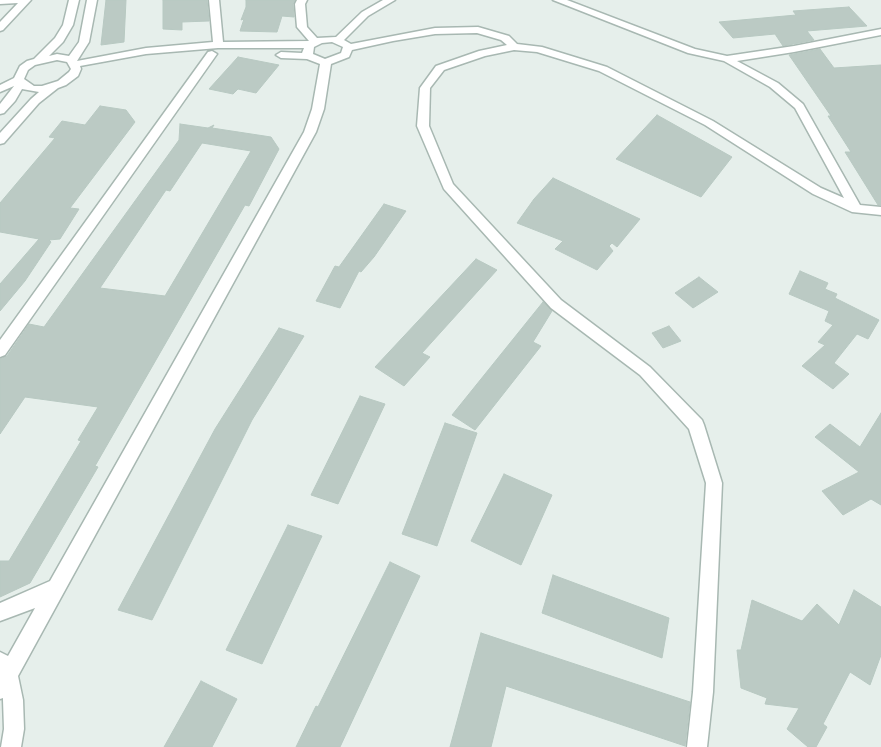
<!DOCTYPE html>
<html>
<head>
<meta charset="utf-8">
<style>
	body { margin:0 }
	canvas { display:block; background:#e6efeb }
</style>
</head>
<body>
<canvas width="881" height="747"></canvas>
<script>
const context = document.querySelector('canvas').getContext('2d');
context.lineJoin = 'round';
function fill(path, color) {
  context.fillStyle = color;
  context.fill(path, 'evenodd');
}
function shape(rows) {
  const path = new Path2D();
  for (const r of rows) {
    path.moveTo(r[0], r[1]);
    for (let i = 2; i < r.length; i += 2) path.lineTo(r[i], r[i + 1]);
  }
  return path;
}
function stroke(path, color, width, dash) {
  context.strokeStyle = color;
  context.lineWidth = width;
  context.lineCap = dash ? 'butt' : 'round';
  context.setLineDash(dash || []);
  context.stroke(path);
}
const building = shape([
	[106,0,126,0,124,42,101,45,106,0],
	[163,0,207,0,209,21,182,22,182,30,163,29,163,0],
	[246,0,295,0,293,4,294,17,282,16,277,32,240,31,244,19,241,20,246,7,246,0],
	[849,7,867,26,807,31,814,40,783,46,775,34,733,38,719,22,796,15,793,11,849,7],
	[820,49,834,68,881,65,881,205,878,205,845,152,851,152,828,116,831,116,789,55,820,49],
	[238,57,279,65,256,93,238,89,233,94,209,89,238,57],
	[100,106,126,110,135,122,70,208,79,209,60,239,49,240,51,242,25,281,0,311,0,284,39,239,0,232,0,203,55,138,49,137,62,121,85,125,100,106],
	[657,115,732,157,701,197,616,159,657,115],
	[180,124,208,128,214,125,212,128,271,137,279,149,249,206,245,205,95,466,98,467,30,583,0,597,0,561,9,561,81,441,78,440,98,407,25,397,0,434,0,359,7,356,29,324,44,327,179,140,180,124],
	[202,143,251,151,165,296,100,288,166,190,170,191,202,143],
	[553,178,640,219,617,247,612,243,609,246,613,251,597,270,555,249,563,241,517,223,534,199,553,178],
	[384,204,406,211,374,257,361,272,359,271,340,308,316,301,335,266,339,267,384,204],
	[476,259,497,270,422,353,430,357,404,386,375,367,476,259],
	[800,271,828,283,825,289,837,294,835,298,879,320,868,339,857,334,834,363,849,374,833,389,802,366,825,345,818,342,833,325,825,321,829,311,789,294,800,271],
	[699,277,718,292,693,308,675,293,699,277],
	[543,302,552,311,533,342,541,346,475,430,452,415,543,302],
	[669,326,681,341,663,348,652,333,669,326],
	[279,328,304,336,252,420,152,620,118,610,215,429,279,328],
	[360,396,385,404,338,504,311,495,360,396],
	[881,413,881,505,871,499,843,515,822,491,859,472,815,437,830,424,860,447,881,413],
	[445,423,477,433,437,546,402,534,445,423],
	[504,474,552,495,521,565,471,541,504,474],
	[288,525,322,536,262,664,226,650,288,525],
	[390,562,420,576,340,747,296,747,316,706,318,707,390,562],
	[553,575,669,618,662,658,542,613,553,575],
	[854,590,881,607,881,655,870,685,850,672,823,724,827,727,816,747,808,747,787,729,799,708,765,704,767,698,741,688,737,650,741,650,752,600,802,621,817,604,839,625,854,590],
	[481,633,690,702,685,746,506,686,491,747,450,747,481,633],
	[201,681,237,699,212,747,164,747,201,681]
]);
fill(building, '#bbcac4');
stroke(building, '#b8c9c2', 1);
const minor = shape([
	[0,0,31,0,3,30,0,31,0,22,18,3,0,4,0,0],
	[69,0,79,0,73,25,63,42,49,56,57,54,69,56,79,42,87,0,97,0,89,42,77,61,146,48,213,42,209,0,219,0,223,42,309,41,297,27,295,4,297,0,307,0,305,4,307,27,317,38,336,37,362,12,383,0,395,0,368,16,344,40,351,44,435,28,478,27,509,36,517,44,542,47,607,67,713,121,821,188,844,198,795,108,770,87,724,61,688,53,553,0,567,0,695,49,727,56,794,46,881,29,881,35,794,52,737,61,778,83,803,104,860,205,881,207,881,215,852,212,813,194,705,125,599,71,537,52,514,50,485,56,444,70,430,88,429,126,453,184,561,300,650,367,702,420,704,425,722,483,713,692,707,747,687,747,693,692,706,483,689,429,640,375,551,308,444,189,417,126,420,88,436,66,479,51,507,45,501,40,477,33,435,34,393,41,352,50,349,57,331,64,324,109,316,132,18,676,23,700,24,729,21,747,1,747,4,729,3,700,3,698,0,699,0,652,8,656,35,608,0,621,0,603,50,581,304,132,312,109,320,64,307,59,281,58,276,55,281,52,302,53,304,48,218,48,146,54,80,66,81,69,78,76,66,85,58,88,39,103,4,143,0,144,0,133,31,99,39,92,22,89,15,101,4,113,0,114,0,104,14,86,0,92,0,85,14,78,20,66,27,61,34,59,55,38,63,25,69,0],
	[332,42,343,47,341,53,325,59,313,54,314,47,322,43,332,42],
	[57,60,67,62,71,69,69,72,58,81,42,86,34,86,24,79,28,70,35,65,57,60],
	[212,51,217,54,5,355,0,357,0,340,208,52,212,51]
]);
stroke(minor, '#a8b8b2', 3);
fill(minor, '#fff');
</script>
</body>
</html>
